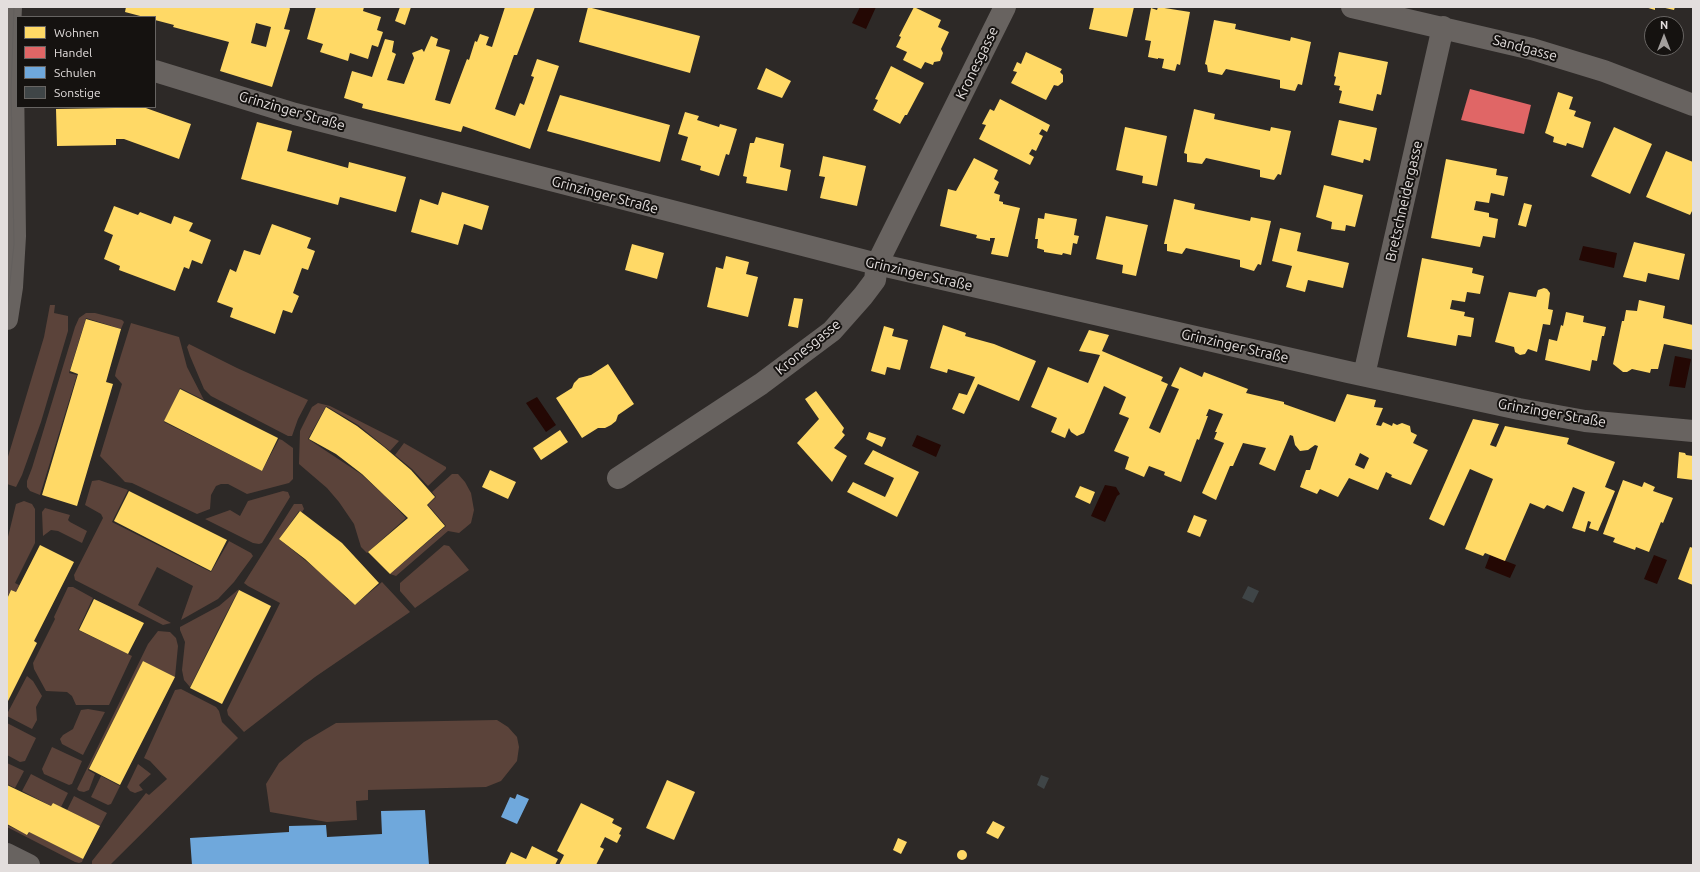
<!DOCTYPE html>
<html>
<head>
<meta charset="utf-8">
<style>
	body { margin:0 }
	#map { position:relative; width:1700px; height:872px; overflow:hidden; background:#2d2927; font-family:Ubuntu,sans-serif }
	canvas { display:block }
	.frame { position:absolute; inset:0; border:8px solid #e3dedd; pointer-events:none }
	.legend { position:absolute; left:16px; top:16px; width:140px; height:92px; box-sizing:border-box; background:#151210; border:1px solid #676462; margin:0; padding:5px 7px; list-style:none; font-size:12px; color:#e3dedd }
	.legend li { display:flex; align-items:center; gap:8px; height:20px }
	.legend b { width:20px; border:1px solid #676462 }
	.north { position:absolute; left:1644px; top:16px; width:40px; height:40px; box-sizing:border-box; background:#151210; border:1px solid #676462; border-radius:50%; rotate:0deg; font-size:11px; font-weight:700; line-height:16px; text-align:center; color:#e3dedd }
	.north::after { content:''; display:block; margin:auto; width:14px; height:18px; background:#a39f9d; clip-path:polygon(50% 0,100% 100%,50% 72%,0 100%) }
</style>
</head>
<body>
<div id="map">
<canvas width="1700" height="872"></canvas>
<div class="frame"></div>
<ul class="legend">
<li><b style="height:11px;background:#ffd966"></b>Wohnen</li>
<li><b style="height:11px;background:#e06666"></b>Handel</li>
<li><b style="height:11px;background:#6fa8dc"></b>Schulen</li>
<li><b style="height:11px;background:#3f4547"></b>Sonstige</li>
</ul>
<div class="north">N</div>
</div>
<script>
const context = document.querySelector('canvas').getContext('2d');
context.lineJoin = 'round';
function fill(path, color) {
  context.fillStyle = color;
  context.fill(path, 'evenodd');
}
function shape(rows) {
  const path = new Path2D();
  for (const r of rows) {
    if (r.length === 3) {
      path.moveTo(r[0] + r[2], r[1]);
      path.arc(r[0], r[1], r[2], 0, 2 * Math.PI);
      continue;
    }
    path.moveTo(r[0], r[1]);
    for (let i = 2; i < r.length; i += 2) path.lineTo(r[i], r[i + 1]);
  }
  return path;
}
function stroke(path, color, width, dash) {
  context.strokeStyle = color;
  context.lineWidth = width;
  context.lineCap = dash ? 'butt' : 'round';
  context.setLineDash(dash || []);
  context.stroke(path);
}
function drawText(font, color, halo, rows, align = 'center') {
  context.font = font + ' Ubuntu,sans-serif';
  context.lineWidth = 4;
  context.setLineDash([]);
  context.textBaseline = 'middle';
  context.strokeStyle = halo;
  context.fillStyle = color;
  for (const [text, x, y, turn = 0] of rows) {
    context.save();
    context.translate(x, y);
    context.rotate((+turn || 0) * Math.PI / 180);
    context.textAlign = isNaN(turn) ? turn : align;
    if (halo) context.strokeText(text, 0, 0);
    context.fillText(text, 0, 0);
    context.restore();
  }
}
fill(shape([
	[50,305,55,305,54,313,68,316,68,331,41,422,22,475,16,487,7,484,7,460,44,337],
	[86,313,95,313,122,320,124,322,121,329,86,318,69,373,77,375,40,495,30,491,27,487,27,481,32,468,75,327,79,318],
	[131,323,179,337,187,367,204,400,180,388,164,422,262,471,279,439,282,440,293,448,293,479,289,483,247,494,228,484,221,484,216,486,211,495,210,509,197,514,132,483,125,482,100,456,122,384,115,376,116,371],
	[189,344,237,368,308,400,298,419,292,436,288,436,211,396,204,389,190,356,187,347],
	[318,403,330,406,399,441,390,451,358,425,326,406,308,439,361,474,386,497,406,518,367,553,361,547,354,524,339,502,327,488,299,464,300,431,312,407],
	[404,443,446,467,446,469,428,486,412,469,395,455],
	[452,474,458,474,465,482,471,493,474,510,471,523,459,533,448,531,396,576,390,574,446,526,428,505,436,497,432,492],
	[99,480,128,490,112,522,211,572,229,541,251,553,253,556,234,582,218,599,181,620,193,586,157,567,138,605,171,623,163,625,75,580,74,575,103,518,101,514,85,505,92,481],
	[283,491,288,492,290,497,262,543,259,544,253,543,205,519,230,510,240,516,248,501],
	[24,501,32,504,35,509,35,543,15,583,19,585,16,592,11,590,7,598,7,541,16,504],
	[294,504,302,504,304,509,302,512,299,511,279,539,327,578,348,600,349,599,355,605,382,582,410,612,315,677,244,732,228,715,227,710,280,603,248,586,244,583],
	[45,508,70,515,68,520,70,522,87,531,82,543,58,531,51,530,43,536,42,512],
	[444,545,449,546,469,570,415,608,400,591,400,583],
	[68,587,73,587,93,598,78,630,132,656,109,705,76,705,72,696,67,692,46,691,34,669,33,663,55,619,54,617],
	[239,589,220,626,190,687,184,680,182,670,185,642,180,630,180,627,219,606],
	[158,631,170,632,176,638,178,646,175,677,143,661,88,770,95,774,89,790,84,792,79,791,77,789,148,644],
	[27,676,33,681,42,696,36,707,37,720,32,729,7,716,7,714],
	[181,689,216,707,219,711,222,722,238,738,110,865,92,865,92,861,146,793,149,795,167,779,150,761,144,758,175,690],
	[88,709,105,712,83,755,62,744,60,739,63,735,73,729,81,710],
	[497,720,508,727,517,737,519,747,517,761,501,781,486,787,368,790,368,800,356,801,357,820,327,822,270,812,266,784,279,763,304,742,336,723],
	[7,723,36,738,25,761,20,762,7,755],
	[52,747,82,761,72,784,69,785,44,774,42,769],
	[7,763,24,771,15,788,7,784],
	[138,764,151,774,139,785,143,790,135,793,130,791,127,787],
	[31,774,68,793,61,807,53,803,51,806,22,791],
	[101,776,120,786,111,804,108,805,91,797],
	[74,796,107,813,100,826,67,810],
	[7,825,28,835,29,832,83,859,82,862,79,863,75,862,7,827]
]), '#5b433a');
fill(shape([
	[860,7,876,7,866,29,852,23],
	[1583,246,1617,253,1614,268,1579,260],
	[1675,356,1691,359,1685,388,1669,386],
	[537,397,556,425,546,432,526,403],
	[917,435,941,445,936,457,912,446],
	[1105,485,1116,487,1120,494,1117,496,1105,522,1091,516],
	[1490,555,1516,565,1510,578,1485,568],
	[1654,555,1667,560,1657,584,1644,579]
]), '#240804');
fill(shape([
	[126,7,289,7,290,9,284,29,290,30,272,87,220,71,229,42,173,27,174,25,155,20,155,17,144,17,125,12],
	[256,23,271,27,266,47,251,43],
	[316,7,364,7,363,11,381,17,377,30,383,32,378,47,372,45,368,59,350,53,348,61,320,52,323,44,307,39],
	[400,7,411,7,405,25,395,21],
	[505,7,535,7,517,55,514,55,495,109,515,116,520,103,524,105,534,77,531,76,537,59,559,66,530,149,463,126,461,132,362,108,363,104,344,98,352,71,372,77,385,39,394,41,392,52,396,54,387,80,404,84,414,58,412,53,422,49,424,52,431,36,438,39,436,46,450,50,435,100,450,104,467,59,469,60,475,41,477,42,480,34,489,37,486,45,492,47],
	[588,7,700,36,690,73,579,42],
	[914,7,941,20,938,27,949,32,941,49,943,53,940,61,934,62,933,65,925,62,921,69,903,60,907,52,896,47,901,37,899,36],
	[1094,7,1134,7,1127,37,1089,29],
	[1158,7,1190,12,1180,65,1177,64,1175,71,1162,68,1164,59,1158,58,1158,59,1148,57,1151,41,1145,40,1151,8,1157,10],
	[1645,7,1655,7,1655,10],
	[1661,7,1675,7,1674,10],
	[1214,20,1236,24,1235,29,1290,41,1291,37,1311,42,1302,85,1298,84,1295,91,1280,88,1280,80,1226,69,1222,75,1208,72,1207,65,1205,64],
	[1026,52,1062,69,1060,72,1063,75,1063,82,1058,86,1054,85,1046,100,1011,83,1017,72,1013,71,1017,62,1021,64],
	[1339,52,1388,62,1381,95,1377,94,1373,111,1339,103,1342,91,1339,90,1340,86,1334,85,1336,77,1334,76],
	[891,66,924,83,907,115,905,115,900,124,873,110,878,100,875,99],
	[766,68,791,81,782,98,757,89],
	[1558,92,1573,97,1569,109,1576,111,1574,116,1591,122,1583,148,1567,143,1566,146,1553,142,1554,137,1545,133],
	[560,95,670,125,660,162,547,131],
	[1000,99,1050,125,1047,132,1042,129,1039,134,1043,136,1036,151,1032,149,1029,154,1034,157,1030,165,979,139,986,125,982,124,990,109,994,111],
	[116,107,143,107,191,124,179,159,124,139,116,139,116,145,57,146,56,109,115,108],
	[1194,109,1215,114,1214,119,1270,131,1271,127,1291,131,1281,175,1278,174,1274,180,1260,177,1260,170,1206,158,1202,164,1187,162,1187,154,1184,153],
	[685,112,699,116,697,120,719,127,720,124,737,129,729,155,726,154,719,176,700,170,701,166,681,160,688,137,678,134],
	[1339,120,1377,128,1370,161,1364,159,1363,163,1331,155],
	[257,122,292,131,287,151,348,168,349,162,406,177,396,212,340,197,338,205,241,179],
	[1125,127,1167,136,1157,186,1142,183,1143,176,1116,170],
	[1614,127,1652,144,1630,194,1591,176],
	[756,137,784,144,780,167,791,170,787,191,746,183,747,177,743,176,750,143,754,143],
	[1666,151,1693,162,1693,209,1690,215,1646,197],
	[823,156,866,166,857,206,820,198,825,177,819,176],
	[974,158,998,170,994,179,999,182,994,193,1000,195,999,201,1003,202,1003,204,1020,208,1008,257,991,254,995,238,990,238,990,241,976,238,977,235,940,226,948,189,956,191],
	[1446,159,1497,169,1496,175,1508,177,1504,196,1491,193,1489,203,1476,201,1474,210,1489,213,1489,217,1498,219,1495,238,1483,236,1480,247,1431,238],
	[1324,185,1363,195,1355,227,1346,225,1345,231,1331,229,1332,222,1316,217],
	[442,192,489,206,482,230,464,224,458,245,411,232,420,199,438,205],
	[1174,199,1195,204,1194,209,1250,221,1251,217,1271,221,1261,265,1258,264,1254,271,1240,267,1240,260,1186,248,1182,254,1167,251,1167,244,1164,244],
	[1524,203,1532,205,1526,227,1518,225],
	[114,206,138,215,140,212,171,224,174,216,193,223,189,231,211,240,202,264,192,260,189,269,184,267,175,291,119,270,120,266,104,259,113,235,104,231],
	[1045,213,1077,219,1074,235,1079,236,1077,244,1073,243,1071,255,1063,253,1062,255,1044,252,1044,250,1037,248,1038,239,1035,239,1038,218,1044,219],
	[1106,216,1148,225,1136,276,1122,273,1123,265,1096,259],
	[272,224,311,238,307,248,315,251,308,270,302,268,293,293,299,296,292,313,283,310,275,334,230,317,233,308,217,302,230,269,236,272,244,250,260,255],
	[1280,228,1301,233,1297,251,1349,263,1343,288,1308,280,1305,292,1286,287,1292,266,1272,261],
	[1634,242,1685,254,1679,280,1648,273,1646,282,1623,277],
	[632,244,664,253,657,279,625,270],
	[726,256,749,262,746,274,758,277,748,317,707,307,716,267,723,269],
	[1422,258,1473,268,1472,273,1484,276,1480,294,1467,292,1465,302,1452,300,1450,309,1465,312,1464,316,1474,318,1471,337,1458,335,1456,346,1407,337],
	[1544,288,1547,289,1550,293,1548,309,1553,310,1550,325,1543,324,1537,352,1528,349,1525,354,1520,355,1515,352,1514,347,1495,342,1509,292,1536,297,1538,290],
	[794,298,803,299,798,328,788,326],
	[1639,300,1665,306,1663,318,1693,325,1693,350,1664,344,1658,369,1651,369,1650,373,1632,369,1627,372,1623,372,1613,364,1622,321,1624,321,1626,310,1637,311],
	[1566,312,1584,316,1583,322,1606,327,1604,336,1602,336,1597,361,1592,360,1590,371,1545,360,1549,339,1557,341,1561,325,1563,326],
	[86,319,121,329,106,382,113,384,77,506,42,495,78,374,70,371],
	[943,325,966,333,965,336,994,344,1036,361,1019,401,978,384,964,414,952,409,959,393,967,395,975,377,948,369,947,373,930,368],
	[884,326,894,329,892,336,908,340,900,370,887,367,885,375,871,371],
	[1089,330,1109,335,1102,351,1163,377,1161,381,1168,384,1149,428,1160,433,1179,389,1171,386,1180,367,1202,377,1204,372,1248,389,1246,393,1284,402,1284,404,1335,422,1347,394,1376,400,1374,407,1383,408,1376,425,1381,426,1383,422,1392,426,1393,423,1397,425,1402,423,1410,426,1411,432,1417,435,1413,443,1428,450,1411,485,1391,477,1392,475,1386,472,1378,490,1349,478,1338,497,1320,489,1317,494,1300,487,1306,470,1310,470,1318,446,1315,445,1308,450,1300,451,1295,445,1293,436,1290,435,1275,471,1259,464,1266,448,1243,443,1233,466,1230,466,1216,500,1202,493,1224,443,1214,439,1217,432,1215,432,1223,414,1209,409,1206,416,1208,416,1199,440,1197,439,1181,482,1164,475,1165,472,1149,466,1144,477,1125,469,1129,457,1114,451,1129,418,1119,414,1126,397,1104,386,1084,433,1077,436,1071,432,1069,428,1065,438,1051,432,1057,418,1031,407,1048,367,1088,383,1100,355,1079,351],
	[1360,453,1369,458,1364,469,1355,465],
	[608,364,634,404,618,415,616,421,611,425,605,428,598,428,582,438,556,398,572,388,574,383,579,378,591,375],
	[180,389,278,438,262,471,164,421],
	[816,391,844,428,842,432,845,435,834,448,847,456,832,482,797,443,819,419,805,399],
	[326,407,357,426,384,447,411,470,435,497,427,505,445,526,390,574,368,552,408,518,362,474,336,454,309,439],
	[1473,419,1499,424,1490,445,1496,447,1505,426,1569,438,1567,444,1615,462,1605,487,1615,491,1598,531,1589,528,1591,522,1588,521,1585,532,1572,528,1585,492,1573,487,1563,512,1547,505,1544,509,1530,503,1505,561,1485,553,1483,556,1465,549,1493,479,1470,469,1444,526,1429,519],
	[560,430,568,442,541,460,533,448],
	[869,432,886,438,882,447,866,439],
	[873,450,919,472,897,517,847,492,853,482,885,497,894,478,864,464],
	[1679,452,1685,453,1686,455,1693,456,1693,480,1677,478],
	[490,470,516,482,508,499,482,487],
	[1623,480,1642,487,1644,482,1655,487,1653,491,1673,498,1663,523,1661,522,1649,552,1636,547,1635,550,1613,542,1615,538,1603,534],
	[1080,486,1095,492,1090,504,1075,497],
	[129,491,227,540,211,571,114,521],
	[300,511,342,543,379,583,355,605,305,559,279,539],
	[1194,515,1207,520,1200,537,1187,532],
	[40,545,74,562,34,641,37,643,7,703,7,599,11,590,16,592],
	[1690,547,1693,548,1693,585,1678,579],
	[239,590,271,606,222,704,190,688],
	[94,599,144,623,128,654,79,630],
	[143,661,175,677,120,785,89,769],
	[667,780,695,792,674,840,646,828],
	[7,785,51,806,53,803,100,826,83,859,29,832,27,835,7,824],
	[581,803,614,819,612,823,622,828,619,834,621,835,617,843,605,837,600,847,604,849,596,865,559,865,564,855,557,851],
	[993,821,1005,827,998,839,986,833],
	[898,838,907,842,901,854,893,850],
	[532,846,558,859,555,865,505,865,511,852,526,859],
	[962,855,5]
]), '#ffd966');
fill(shape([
	[1470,89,1531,105,1524,134,1461,120]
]), '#e06666');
fill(shape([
	[517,794,529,799,517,824,501,817,510,797,515,799],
	[425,810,429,865,192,865,190,838,289,832,289,826,326,825,327,837,382,834,381,811]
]), '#6fa8dc');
fill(shape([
	[1248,586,1259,591,1253,603,1242,598],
	[1041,775,1049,778,1044,789,1037,785]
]), '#3f4547');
stroke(shape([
	[1352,7,1532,49,1604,71,1693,105],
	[155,71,295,114,877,264,1348,372,1519,409,1585,421,1693,431],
	[7,319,12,287,15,236,13,78,10,29,11,7],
	[1364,375,1443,27],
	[618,478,761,384,832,331,863,296,875,280,877,264,1005,7],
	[7,854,29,865]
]), '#686360', 22);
stroke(shape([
	[7,310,14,244,11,91,14,7]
]), '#635f5d', 1);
drawText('14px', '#e3dedd', '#151210', [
	["Sandgasse",1525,48,15],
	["Kronesgasse",977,63,-64],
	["Grinzinger Straße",292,111,16],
	["Grinzinger Straße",605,195,15],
	["Bretschneidergasse",1404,201,-77],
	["Grinzinger Straße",919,274,13],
	["Grinzinger Straße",1235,346,13],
	["Kronesgasse",808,347,-39],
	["Grinzinger Straße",1552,413,10]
]);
</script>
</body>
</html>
